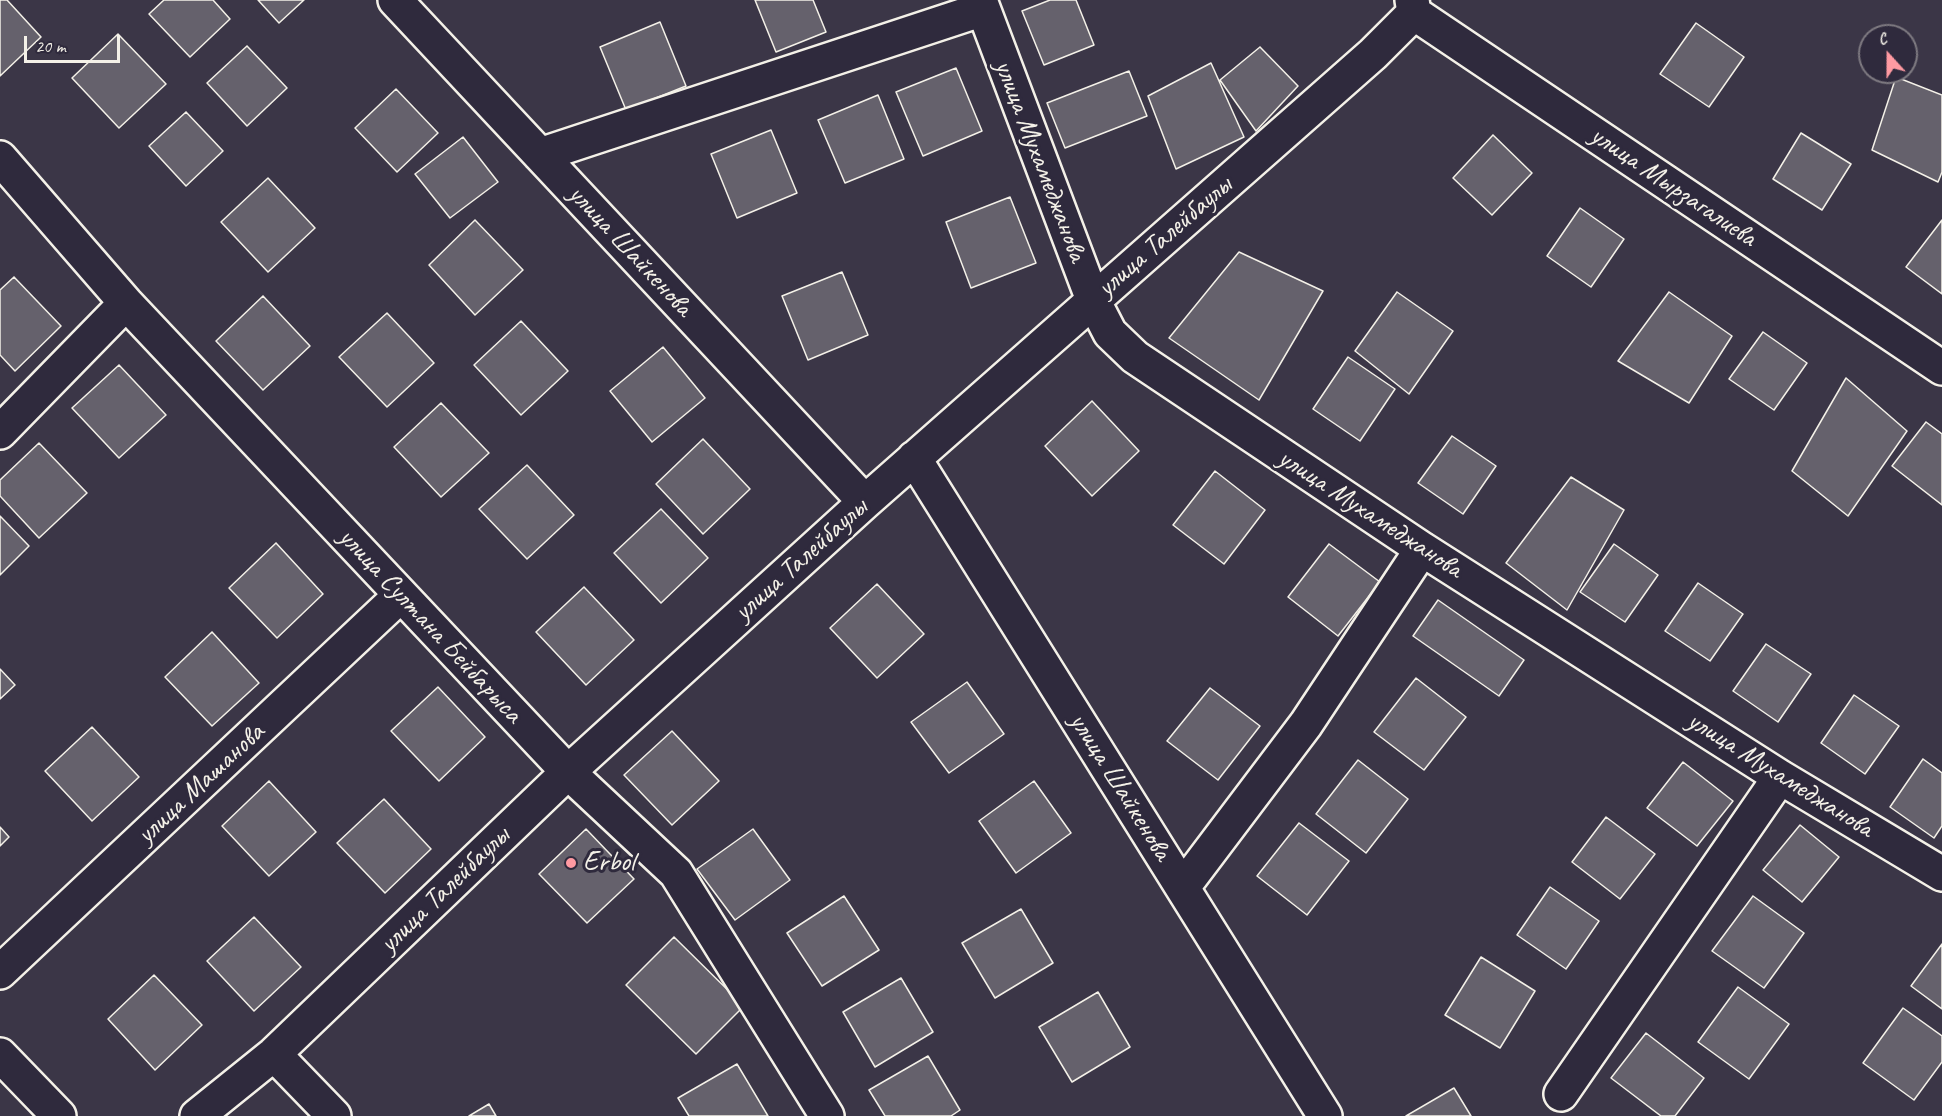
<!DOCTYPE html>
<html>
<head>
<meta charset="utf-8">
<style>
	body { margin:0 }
	#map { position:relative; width:1942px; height:1116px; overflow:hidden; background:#3b3647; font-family:Caveat,sans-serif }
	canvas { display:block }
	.north { position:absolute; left:1858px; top:24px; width:60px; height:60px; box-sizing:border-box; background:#2f2a3d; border:2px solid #7e7a81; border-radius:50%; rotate:339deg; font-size:16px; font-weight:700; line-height:24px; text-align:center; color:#f4f1e8 }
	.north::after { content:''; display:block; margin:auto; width:21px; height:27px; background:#ff9aa2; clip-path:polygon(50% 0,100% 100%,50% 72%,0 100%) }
	.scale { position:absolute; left:24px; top:36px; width:96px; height:27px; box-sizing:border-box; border:3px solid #f4f1e8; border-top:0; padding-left:8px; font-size:18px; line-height:21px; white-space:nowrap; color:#f4f1e8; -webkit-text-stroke:4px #2f2a3d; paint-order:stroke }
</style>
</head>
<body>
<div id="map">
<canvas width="1942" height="1116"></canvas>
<div class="north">С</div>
<div class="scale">20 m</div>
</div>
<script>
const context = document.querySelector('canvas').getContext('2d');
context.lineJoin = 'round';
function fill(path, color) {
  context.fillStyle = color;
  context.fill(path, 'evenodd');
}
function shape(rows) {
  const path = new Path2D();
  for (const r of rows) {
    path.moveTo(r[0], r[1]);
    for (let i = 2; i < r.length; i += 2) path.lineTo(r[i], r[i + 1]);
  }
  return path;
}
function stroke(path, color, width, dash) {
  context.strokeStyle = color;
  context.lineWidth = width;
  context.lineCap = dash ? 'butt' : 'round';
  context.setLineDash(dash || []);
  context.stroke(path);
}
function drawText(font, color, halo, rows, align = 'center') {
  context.font = font + ' Caveat,sans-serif';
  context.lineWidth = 6;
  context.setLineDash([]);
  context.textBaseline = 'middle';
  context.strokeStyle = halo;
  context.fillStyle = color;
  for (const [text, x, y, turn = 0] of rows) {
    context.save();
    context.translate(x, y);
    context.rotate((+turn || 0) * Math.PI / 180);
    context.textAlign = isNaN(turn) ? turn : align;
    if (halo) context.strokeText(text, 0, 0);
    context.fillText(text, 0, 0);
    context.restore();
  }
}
const building = shape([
	[0,0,7,0,41,37,0,76,0,0],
	[164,0,213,0,230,19,190,57,149,14,164,0],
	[258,0,304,0,279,23,258,0],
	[755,0,813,0,826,32,776,52,755,0],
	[1050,0,1076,0,1094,45,1044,65,1022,11,1050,0],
	[660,22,686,86,626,110,600,47,660,22],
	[1696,23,1744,57,1709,107,1660,74,1696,23],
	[118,34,166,84,119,128,72,78,118,34],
	[247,46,287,88,247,126,207,83,247,46],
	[1260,47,1298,86,1256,131,1220,80,1260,47],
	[1211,63,1244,137,1176,169,1148,96,1211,63],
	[956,68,982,131,923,156,896,92,956,68],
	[1129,71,1147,116,1065,148,1047,103,1129,71],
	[1896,77,1942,95,1942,172,1938,182,1872,150,1896,77],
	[396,89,438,133,397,172,355,128,396,89],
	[878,95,904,159,845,183,818,120,878,95],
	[186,112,223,151,186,186,149,146,186,112],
	[771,130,797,193,737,218,711,154,771,130],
	[1801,133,1851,164,1822,210,1773,179,1801,133],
	[1493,135,1532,173,1492,215,1453,178,1493,135],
	[463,137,498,182,450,218,415,174,463,137],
	[268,178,315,228,268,272,221,222,268,178],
	[1010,197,1036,263,971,288,946,222,1010,197],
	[1580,208,1624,239,1591,287,1547,256,1580,208],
	[475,220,523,270,475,315,429,265,475,220],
	[1942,220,1942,294,1906,267,1942,220],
	[1239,252,1323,291,1259,400,1169,338,1239,252],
	[842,272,868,335,808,360,782,296,842,272],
	[14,277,61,326,15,371,0,355,0,290,14,277],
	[1397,292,1453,331,1409,394,1355,351,1397,292],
	[1669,292,1732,336,1689,403,1618,361,1669,292],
	[263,296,310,346,263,390,216,341,263,296],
	[387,313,434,363,387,407,339,357,387,313],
	[521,321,568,371,521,415,474,365,521,321],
	[1763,332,1807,363,1774,410,1729,379,1763,332],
	[663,347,705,398,652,442,610,391,663,347],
	[1348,357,1395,389,1360,441,1313,409,1348,357],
	[119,365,166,415,119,458,72,408,119,365],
	[1846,378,1907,431,1848,516,1792,471,1846,378],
	[1092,401,1139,451,1092,496,1045,446,1092,401],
	[441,403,489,453,441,497,394,447,441,403],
	[1926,422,1942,434,1942,505,1892,466,1926,422],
	[1452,436,1496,466,1463,514,1418,483,1452,436],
	[703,439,750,489,703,534,656,484,703,439],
	[39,443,87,493,39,538,0,496,0,480,39,443],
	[527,465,574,515,527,559,479,509,527,465],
	[1215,471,1265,510,1224,564,1173,525,1215,471],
	[1571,477,1624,510,1567,610,1506,563,1571,477],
	[661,509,708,558,661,603,614,553,661,509],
	[0,516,29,546,0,575,0,516],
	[276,543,323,594,277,638,229,588,276,543],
	[1329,544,1380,582,1338,636,1288,597,1329,544],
	[1614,544,1658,575,1625,622,1580,592,1614,544],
	[1698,583,1743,614,1710,661,1665,631,1698,583],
	[877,584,924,634,877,678,830,628,877,584],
	[584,587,634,640,586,685,536,632,584,587],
	[1438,600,1524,660,1499,696,1413,636,1438,600],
	[212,632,259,683,212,726,165,677,212,632],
	[1766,644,1811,674,1778,722,1733,691,1766,644],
	[0,669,15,685,0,699,0,669],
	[1416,678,1466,717,1424,770,1374,732,1416,678],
	[967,682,1004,734,949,773,911,722,967,682],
	[438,687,485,737,439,781,391,731,438,687],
	[1210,688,1260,726,1218,780,1167,741,1210,688],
	[1854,695,1899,726,1865,774,1821,743,1854,695],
	[92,727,139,777,92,821,45,771,92,727],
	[672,731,719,781,672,825,624,775,672,731],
	[1923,759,1942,773,1942,826,1934,838,1890,807,1923,759],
	[1358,760,1408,799,1366,853,1316,814,1358,760],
	[1683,762,1733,801,1697,846,1647,808,1683,762],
	[269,781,316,832,269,876,222,826,269,781],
	[1034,781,1071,833,1016,873,979,821,1034,781],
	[384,799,431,849,385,893,337,843,384,799],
	[1606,817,1655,854,1620,899,1572,862,1606,817],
	[1299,823,1349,861,1307,915,1257,876,1299,823],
	[1800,825,1839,857,1802,902,1763,870,1800,825],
	[0,827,9,837,0,846,0,827],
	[586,829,634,879,587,923,539,874,586,829],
	[753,829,790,880,735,920,697,869,753,829],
	[1550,887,1599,921,1566,969,1517,935,1550,887],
	[844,896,879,950,822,986,787,933,844,896],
	[1753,896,1804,933,1764,988,1712,951,1753,896],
	[1021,909,1053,963,995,998,962,943,1021,909],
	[254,917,301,967,254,1011,207,961,254,917],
	[674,937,744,1006,696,1054,626,985,674,937],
	[1942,944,1942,1009,1911,986,1942,944],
	[1481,957,1535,991,1500,1048,1445,1015,1481,957],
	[154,975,202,1025,155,1070,108,1019,154,975],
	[901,978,933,1032,875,1067,843,1012,901,978],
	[1738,987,1789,1024,1749,1079,1698,1042,1738,987],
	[1098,992,1130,1047,1072,1082,1039,1027,1098,992],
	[1903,1008,1942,1036,1942,1062,1914,1100,1863,1063,1903,1008],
	[1646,1033,1704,1078,1675,1116,1661,1116,1611,1078,1646,1033],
	[928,1056,960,1110,951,1116,885,1116,869,1090,928,1056],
	[737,1064,768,1116,689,1116,678,1098,737,1064],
	[1454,1088,1471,1116,1406,1116,1454,1088],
	[489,1104,496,1116,469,1116,489,1104]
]);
fill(building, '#65616c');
stroke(building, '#f4f1e8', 1.5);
const minor = shape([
	[395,0,865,502],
	[980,0,1093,300,1110,333,1135,357,1422,549,1780,777,1942,874],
	[1412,0,1414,13,1942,368],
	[540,155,983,9],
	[0,158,126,303,568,772,676,873,827,1116],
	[0,432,126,303],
	[914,458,1325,1116],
	[1183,887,1306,724,1422,549],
	[0,972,401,595],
	[274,1054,334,1116],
	[0,1055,59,1116],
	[1561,1094,1780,777],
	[197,1116,274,1054,568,772,865,502,1373,54,1414,13]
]);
stroke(minor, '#f4f1e8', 38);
stroke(minor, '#2f2a3d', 33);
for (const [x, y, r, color] of [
	[571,863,6,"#ff9aa2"]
]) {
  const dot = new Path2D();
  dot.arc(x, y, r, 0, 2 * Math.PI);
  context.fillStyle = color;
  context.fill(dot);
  stroke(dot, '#2f2a3d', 2);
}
drawText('28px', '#f4f1e8', '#2f2a3d', [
	["улица Мухамеджанова",1040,161,69],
	["улица Мырзагалиева",1673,187,34],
	["улица Талейбаулы",1165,237,-41],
	["улица Шайкенова",630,251,47],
	["улица Мухамеджанова",1370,514,33],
	["улица Талейбаулы",801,560,-42],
	["улица Султана Бейбарыса",430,626,47],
	["улица Мухамеджанова",1780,775,32],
	["улица Машанова",201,784,-43],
	["улица Шайкенова",1120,787,58],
	["улица Талейбаулы",445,890,-44]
]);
drawText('28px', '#f4f1e8', '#2f2a3d', [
	["Erbol",583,863]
], 'left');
</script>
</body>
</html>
